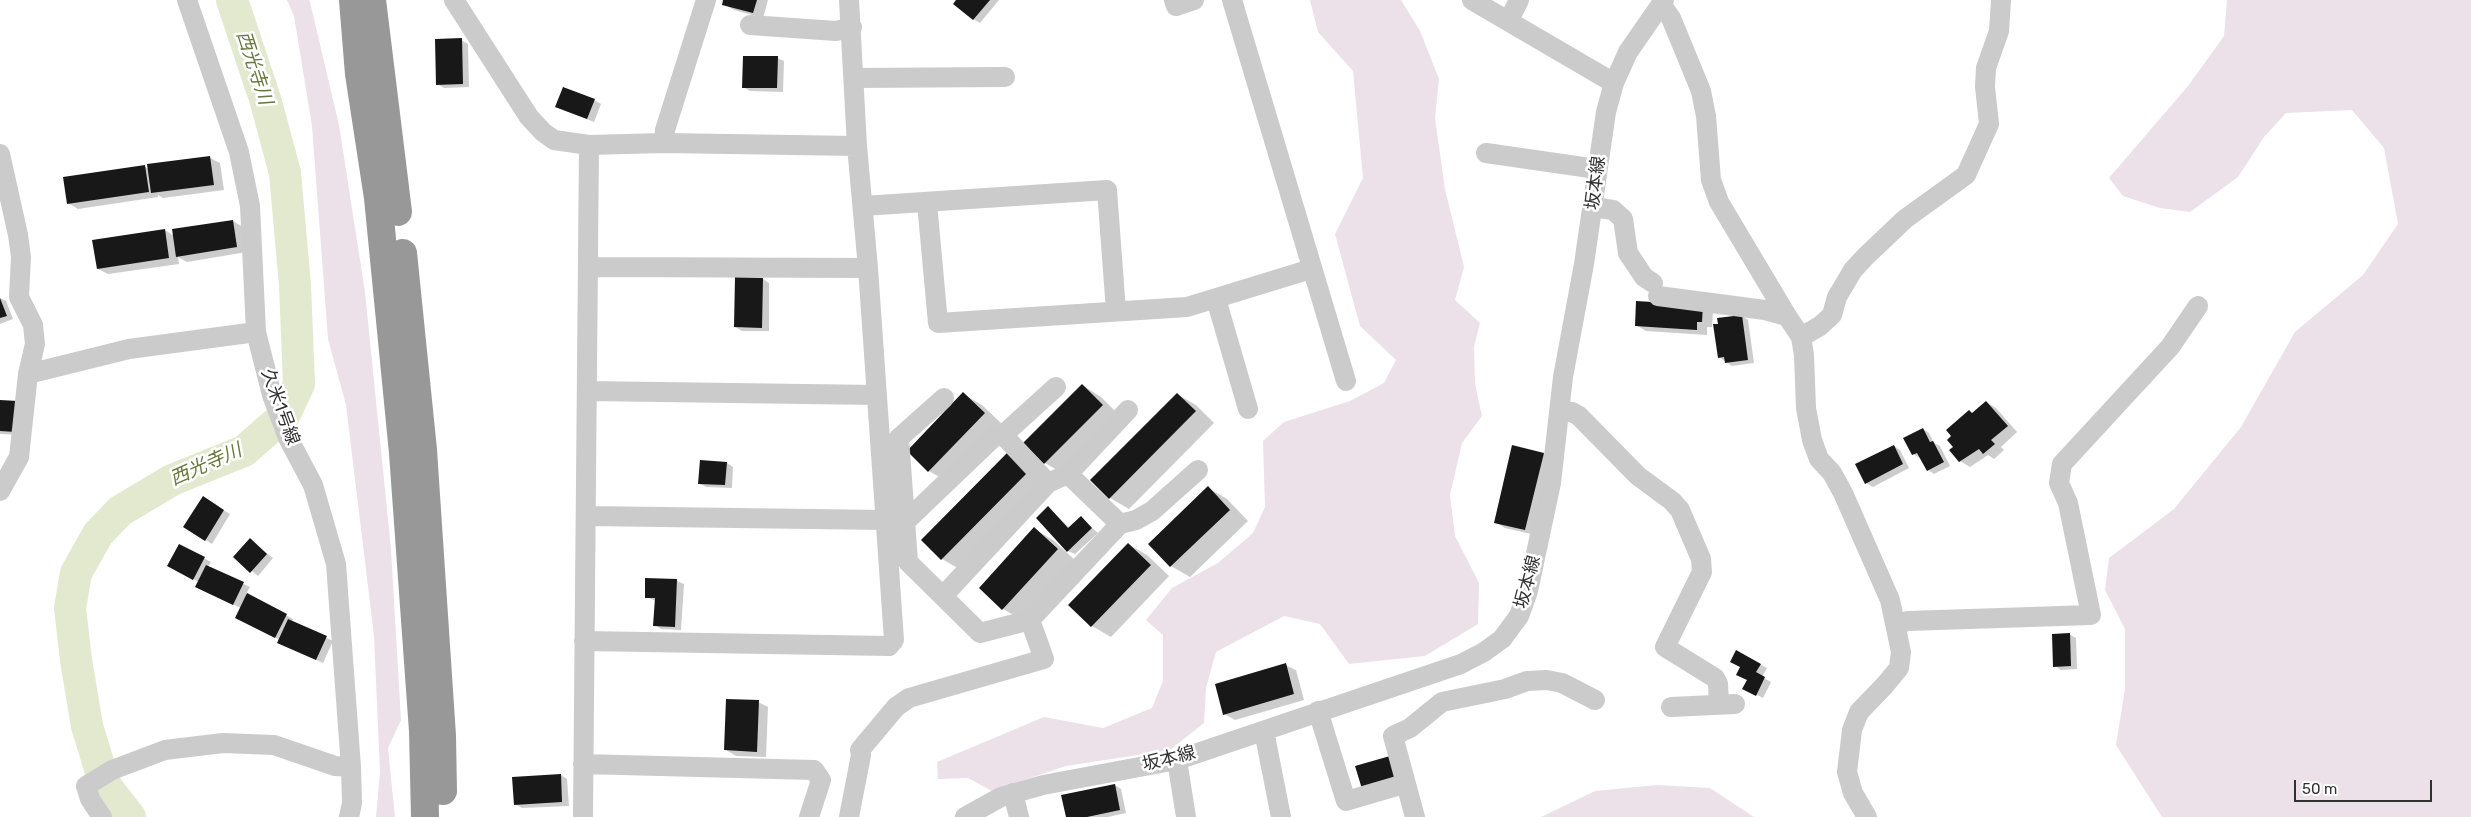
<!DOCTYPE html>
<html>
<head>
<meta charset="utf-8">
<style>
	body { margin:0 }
	#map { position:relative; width:2471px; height:817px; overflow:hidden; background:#fff; font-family:Rubik,sans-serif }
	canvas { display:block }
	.scale { position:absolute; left:2294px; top:780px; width:138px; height:22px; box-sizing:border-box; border:2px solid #313131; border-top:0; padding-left:6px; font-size:15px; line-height:18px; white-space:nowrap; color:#313131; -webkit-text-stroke:4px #fff; paint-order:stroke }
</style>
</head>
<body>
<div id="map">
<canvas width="2471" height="817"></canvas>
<div class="scale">50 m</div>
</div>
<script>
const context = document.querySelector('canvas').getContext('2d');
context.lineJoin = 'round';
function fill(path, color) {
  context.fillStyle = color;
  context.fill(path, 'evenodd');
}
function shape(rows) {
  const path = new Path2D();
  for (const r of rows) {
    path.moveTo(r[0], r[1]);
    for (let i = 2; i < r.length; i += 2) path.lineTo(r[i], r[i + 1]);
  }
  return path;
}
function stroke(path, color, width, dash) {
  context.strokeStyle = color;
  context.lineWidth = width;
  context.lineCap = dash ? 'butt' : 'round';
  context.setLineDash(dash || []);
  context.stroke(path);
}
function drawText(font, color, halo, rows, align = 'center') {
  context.font = font + ' Rubik,"Noto Sans JP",sans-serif';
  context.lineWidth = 5;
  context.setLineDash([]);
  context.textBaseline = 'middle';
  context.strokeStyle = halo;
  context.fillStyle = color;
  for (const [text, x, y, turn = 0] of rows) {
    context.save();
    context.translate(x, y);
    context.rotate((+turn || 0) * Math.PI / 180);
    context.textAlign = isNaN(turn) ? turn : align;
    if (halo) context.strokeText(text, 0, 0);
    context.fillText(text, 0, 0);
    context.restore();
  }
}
fill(shape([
	[287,0,309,0,310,2,339,125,365,292,391,549,401,720,388,748,395,817,376,817,380,772,374,636,346,405,328,339,312,126,294,16],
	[1310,0,1401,0,1420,31,1439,79,1435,118,1445,189,1464,267,1455,300,1480,323,1474,347,1475,384,1482,416,1462,443,1450,495,1455,536,1479,583,1478,624,1425,656,1349,664,1320,624,1284,616,1216,652,1206,688,1204,723,1170,750,1066,766,992,791,968,778,938,779,937,762,1044,717,1103,728,1152,708,1163,681,1163,635,1146,620,1172,588,1218,563,1253,533,1265,507,1263,441,1284,422,1350,401,1384,383,1396,360,1360,326,1335,234,1363,178,1353,71,1318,32],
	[2227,0,2471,0,2471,817,2162,817,2116,745,2125,689,2125,629,2105,590,2109,558,2174,509,2241,427,2295,332,2363,275,2398,224,2384,148,2352,110,2286,113,2264,137,2238,177,2190,212,2160,208,2123,196,2109,178,2188,86,2224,36],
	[1657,785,1710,788,1754,817,1541,817,1595,791]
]), '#ece1e8');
fill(shape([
	[725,0,768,0,763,18,734,10,724,4],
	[958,0,999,0,980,23,973,19],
	[461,40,468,44,469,87,444,88,437,84],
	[777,58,784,61,783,92,750,91,743,87],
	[594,100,601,104,594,122,563,110],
	[210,158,220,163,224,190,163,198,158,195,158,197,78,209,68,203,145,167,149,169],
	[233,221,243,227,247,252,187,262,178,257,179,264,108,274,98,269,165,230,174,236],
	[763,279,769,283,769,331,742,331,735,327],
	[0,298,6,301,13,319,0,324],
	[1637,303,1713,312,1712,327,1707,327,1707,335,1646,331,1636,325],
	[1742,316,1748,320,1754,363,1732,366,1719,357],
	[1082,385,1101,397,1121,417,1064,474,1045,463,1025,443],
	[963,394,982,405,1003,425,948,482,929,471],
	[1177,394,1196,405,1214,423,1129,509,1110,498],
	[0,402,22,435,0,434],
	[1986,402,1996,408,2017,432,2001,447,2004,450,1994,459,1988,455,1970,467,1960,461,1973,414],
	[1923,429,1929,433,1934,443,1940,446,1950,466,1934,474,1928,470,1920,458,1913,454],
	[1894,446,1900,450,1909,468,1873,487,1866,483],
	[1007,454,1045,484,961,570,942,559,923,540],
	[1543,454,1554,460,1535,535,1505,528,1495,522],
	[727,463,733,467,732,488,706,487,699,483],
	[1208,488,1227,499,1248,521,1190,577,1171,566],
	[203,498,230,514,212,544,185,527],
	[1049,508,1070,528,1081,518,1098,533,1075,554,1068,551],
	[1034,529,1053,540,1076,561,1022,620,1003,609,980,588],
	[250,540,273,558,258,576,235,557],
	[1128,544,1147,555,1169,576,1111,637,1092,626,1070,605],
	[179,545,211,562,208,567,250,587,246,594,293,619,292,622,333,641,323,663,286,646,280,640,243,621,241,608,204,591,199,582,169,566],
	[647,579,677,581,684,584,681,630,661,629,655,625,656,601,646,597],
	[2069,634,2076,638,2077,669,2061,670,2055,666],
	[1736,652,1767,668,1762,677,1771,682,1763,698,1744,688,1748,680],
	[1285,665,1296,670,1304,700,1235,720,1224,714],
	[758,702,768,707,766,757,736,756,726,750],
	[561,775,567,779,569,806,522,808,515,804],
	[1115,785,1121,789,1126,813,1108,817,1067,817]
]), '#0003');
stroke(shape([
	[130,817,105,785,87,726,76,660,70,608,76,573,98,534,120,511,172,480,244,451,284,416,299,384,295,285,285,173,266,102,232,0]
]), '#e3e9cf', 32);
fill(shape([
	[723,0,757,0,753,13,722,5],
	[956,0,990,0,973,20,953,4],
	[462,38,463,84,436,85,435,39],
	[743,56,778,56,777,88,742,88],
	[563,87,595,99,587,119,555,107],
	[210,156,214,185,151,193,147,164],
	[145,165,149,192,67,204,63,177],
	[233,220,237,247,176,257,172,229],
	[165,229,169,258,97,269,92,240],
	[735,277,763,278,762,328,734,327],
	[0,298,7,316,0,318],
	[1636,301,1703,305,1702,322,1697,322,1697,330,1635,326],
	[1742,315,1748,360,1725,363,1724,357,1718,358,1713,324,1718,324,1717,318],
	[1082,384,1103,405,1044,464,1023,443],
	[963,392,985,413,928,472,907,451],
	[1177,393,1196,411,1109,499,1090,480],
	[0,400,18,401,16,432,0,431],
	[1986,401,2008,426,1991,440,1995,444,1983,454,1979,449,1959,462,1949,450,1953,447,1947,440,1951,436,1946,430,1969,410,1972,413],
	[1923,428,1930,442,1933,441,1944,462,1927,471,1917,453,1912,455,1903,438],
	[1512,445,1544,453,1525,530,1494,523],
	[1894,445,1903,464,1865,484,1855,464],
	[1007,453,1027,473,941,560,921,540],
	[700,460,727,462,725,485,698,484],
	[1208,486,1230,510,1170,567,1148,544],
	[203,496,224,510,205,541,183,527],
	[1048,506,1068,528,1081,516,1092,528,1067,552,1036,518],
	[1034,527,1058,549,1002,610,979,588],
	[250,538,267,554,250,573,233,557],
	[1128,543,1151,565,1091,627,1068,605],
	[179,544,205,557,193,580,167,566],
	[206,565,244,582,233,605,195,587],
	[645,578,677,579,675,627,653,626,655,598,645,598],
	[247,593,287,614,275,638,235,618],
	[288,619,327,636,316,660,277,643],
	[2070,633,2071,666,2053,667,2052,634],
	[1736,650,1761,664,1756,672,1765,677,1756,696,1742,689,1747,680,1736,675,1740,667,1730,662],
	[1286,663,1294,694,1223,715,1215,684],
	[726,699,759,700,757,752,724,750],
	[1390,756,1396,779,1362,789,1355,766],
	[561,774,562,802,514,805,512,777],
	[1115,784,1120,810,1087,817,1066,817,1061,795]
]), '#181818');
stroke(shape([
	[187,0,239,152,250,206,256,332,272,395,288,438,313,485,336,564,351,767,352,803,349,817],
	[454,0,529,117,543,132,554,140,589,145,664,143,857,146],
	[1174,0,1176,6,1194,0],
	[1232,0,1346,381],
	[1472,0,1614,83],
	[1661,4,1671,18,1701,91,1706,116,1711,180,1719,202,1787,316],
	[1509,20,1519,0],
	[750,25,836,31,852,27],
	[855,78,1005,77],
	[664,143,665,130,706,0],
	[1486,153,1597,169],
	[0,154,18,235,21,257,19,297,33,325,35,344,28,374,19,457,0,491],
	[927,203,938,323,1187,307,1311,269],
	[863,206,1107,190,1116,311],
	[1593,207,1613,210,1623,219,1628,253,1644,277,1653,283],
	[590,267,868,268],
	[1658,296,1765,310,1787,316,1801,337,1804,355,1806,408,1812,440,1819,459,1832,473,1843,493,1890,600,1901,652,1899,668,1885,685,1859,712,1852,730,1847,772,1853,793,1867,817],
	[1216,299,1248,409],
	[1801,337,1820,326,1832,315,1837,297,1853,270,1865,257,1905,219,1966,175,1989,124,1985,87,1986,68,1999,31,2001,0],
	[28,374,129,349,256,332],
	[587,391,877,395],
	[944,398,899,438,908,562,980,633,1030,620,1120,524,1136,520,1152,511,1198,470],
	[1560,412,1572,412,1579,416,1638,476,1672,501,1680,510,1701,559,1702,572,1665,647,1715,678,1718,684,1719,704],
	[1003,435,1048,483],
	[1068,474,1120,524],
	[586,516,886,520],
	[906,521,995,436,1003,435,1056,387],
	[943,596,1048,483,1068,474,1128,410],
	[1896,624,1908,621,2091,615,2068,503,2059,483,2062,464,2170,347,2198,306],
	[584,641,889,646,894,640,868,268,857,146,849,0],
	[1671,707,1735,704],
	[1318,711,1346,801,1404,784],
	[1264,731,1281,817],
	[1177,760,1186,817],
	[583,764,814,770,821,780,809,817],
	[1013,793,1019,817],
	[102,817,90,799,86,786,112,770,165,750,223,743,274,745,335,766,351,767],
	[583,817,589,145],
	[849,817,861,755,860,750,896,707,909,698,1044,659,1030,620],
	[965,817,1001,797,1043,785,1177,760,1461,664,1484,652,1502,639,1519,616,1528,591,1551,483,1563,377,1584,264,1606,112,1614,83,1628,52,1664,0],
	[1415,817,1393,736,1410,728,1442,702,1505,689,1527,681,1547,680,1562,683,1595,700]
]), '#cbcbcb', 20);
stroke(shape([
	[353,0,359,74,378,198,403,453,423,731,425,817],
	[372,0,398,212],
	[403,253,423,450,442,736,443,791]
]), '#989898', 28);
drawText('18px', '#313131', '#fff', [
	["坂本線",1596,183,-83],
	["久米1号線",280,407,70],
	["坂本線",1528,582,-75],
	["坂本線",1169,759,-14]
]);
drawText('italic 19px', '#6a793f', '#fff', [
	["西光寺川",254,68,72],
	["西光寺川",206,465,-24]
]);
</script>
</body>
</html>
